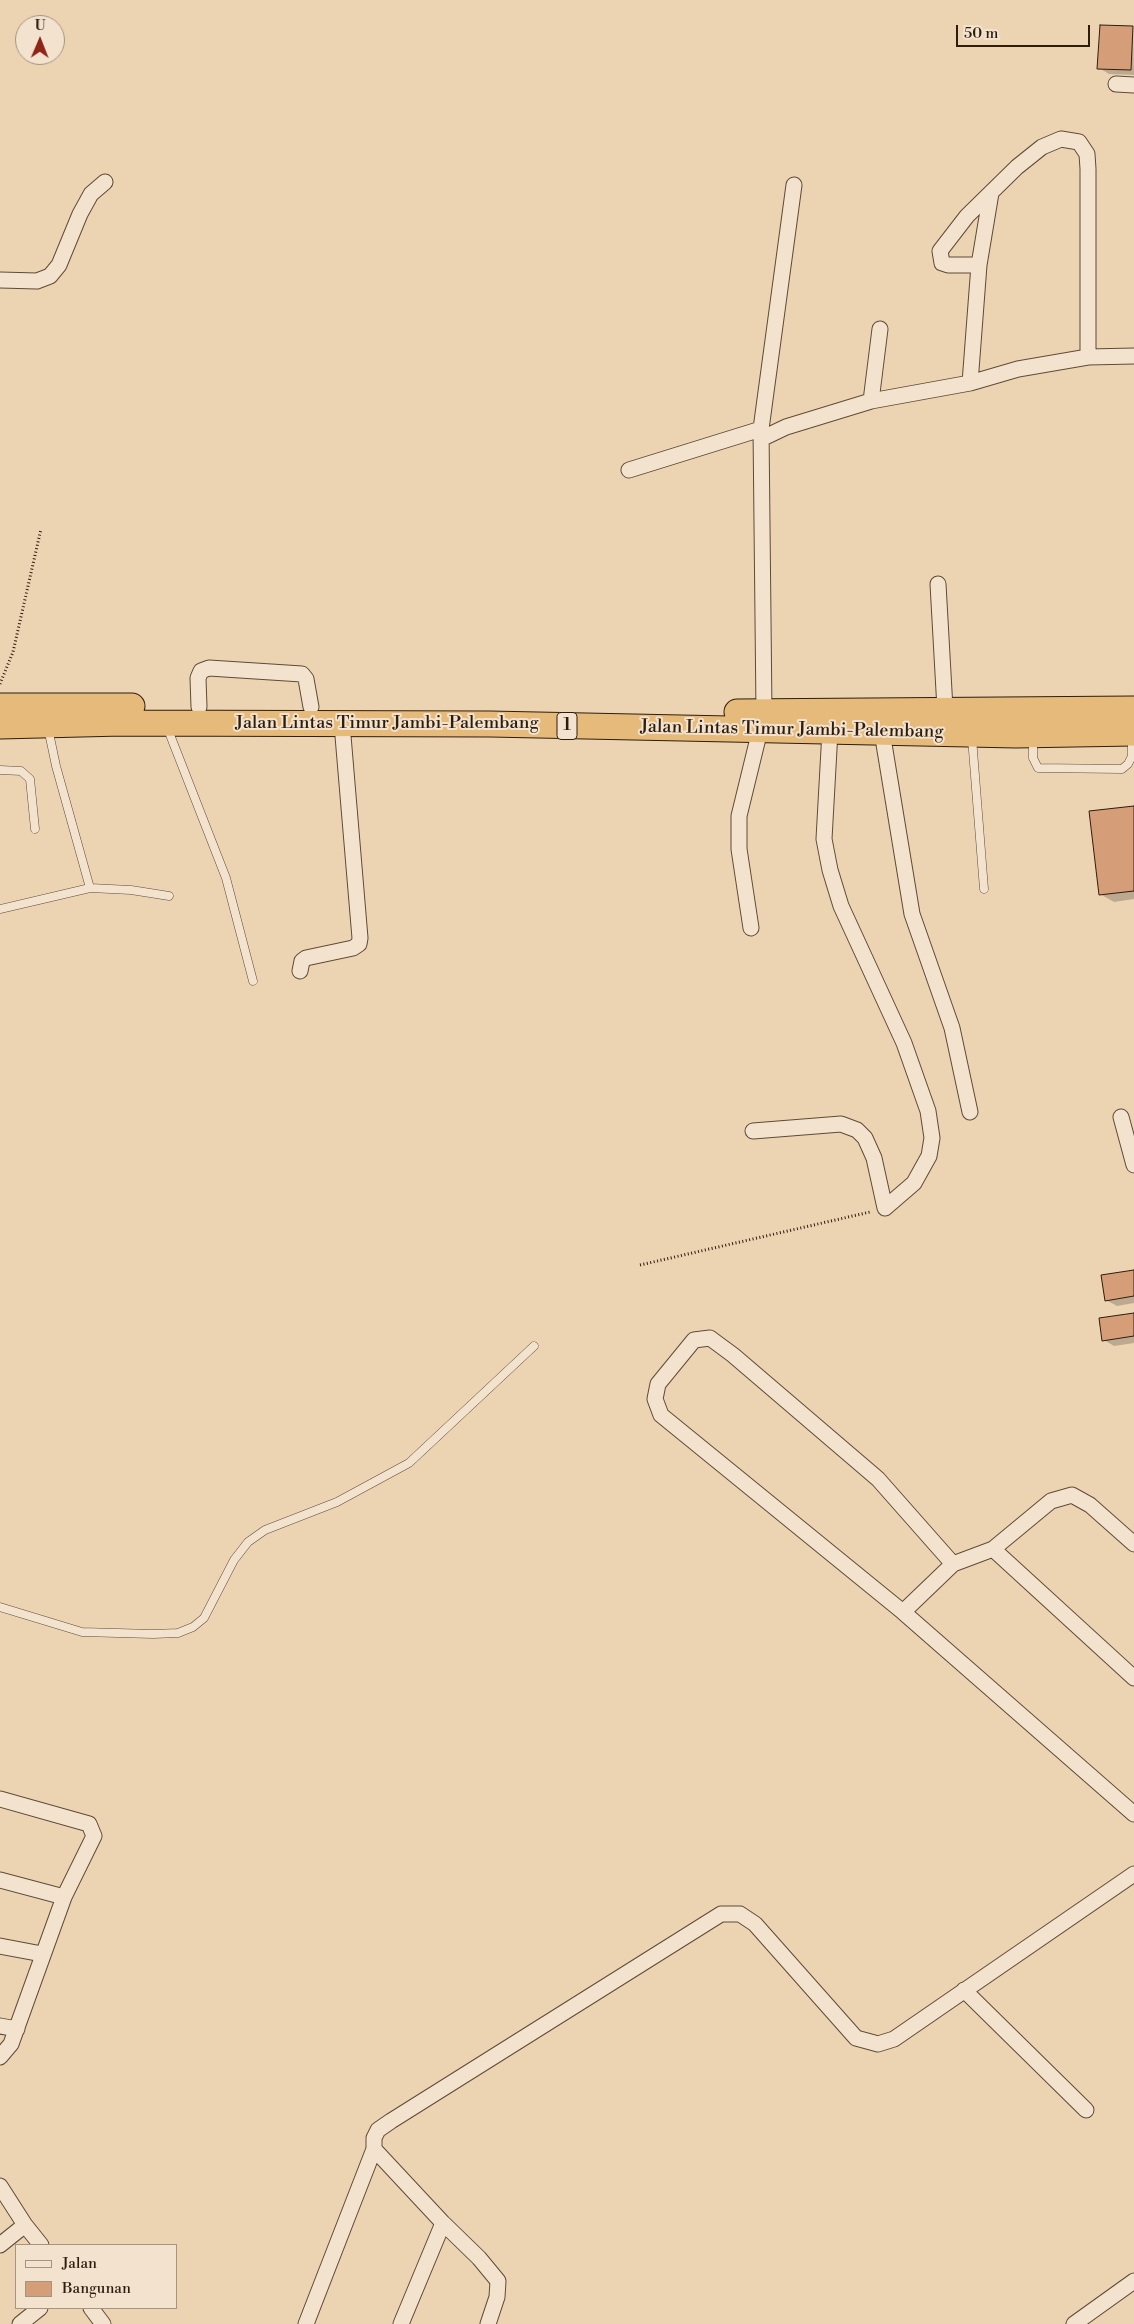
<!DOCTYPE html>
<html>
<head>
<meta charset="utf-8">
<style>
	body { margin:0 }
	#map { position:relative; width:1134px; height:2324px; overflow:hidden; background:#ecd4b3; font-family:"Libre Bodoni",serif }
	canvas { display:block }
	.legend { position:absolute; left:15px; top:2244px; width:162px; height:65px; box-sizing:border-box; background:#f3e3ce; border:1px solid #a49481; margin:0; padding:6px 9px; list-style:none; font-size:15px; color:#2e1d0e }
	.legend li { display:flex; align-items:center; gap:10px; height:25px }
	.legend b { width:25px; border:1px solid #a49481 }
	.north { position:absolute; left:15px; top:15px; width:50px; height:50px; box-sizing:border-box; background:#f3e3ce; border:1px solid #a49481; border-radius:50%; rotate:1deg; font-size:14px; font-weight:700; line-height:20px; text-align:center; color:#2e1d0e }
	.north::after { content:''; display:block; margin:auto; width:18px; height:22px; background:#8f2418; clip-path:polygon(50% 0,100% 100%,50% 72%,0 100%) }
	.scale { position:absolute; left:956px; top:25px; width:134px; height:22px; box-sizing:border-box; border:2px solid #2e1d0e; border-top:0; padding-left:6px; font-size:15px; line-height:18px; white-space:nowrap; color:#2e1d0e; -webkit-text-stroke:4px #f3e3ce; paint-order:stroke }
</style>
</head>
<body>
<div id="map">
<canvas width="1134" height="2324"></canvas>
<ul class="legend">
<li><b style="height:6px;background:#f3e3ce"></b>Jalan</li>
<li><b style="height:14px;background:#d69d79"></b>Bangunan</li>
</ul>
<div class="north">U</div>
<div class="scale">50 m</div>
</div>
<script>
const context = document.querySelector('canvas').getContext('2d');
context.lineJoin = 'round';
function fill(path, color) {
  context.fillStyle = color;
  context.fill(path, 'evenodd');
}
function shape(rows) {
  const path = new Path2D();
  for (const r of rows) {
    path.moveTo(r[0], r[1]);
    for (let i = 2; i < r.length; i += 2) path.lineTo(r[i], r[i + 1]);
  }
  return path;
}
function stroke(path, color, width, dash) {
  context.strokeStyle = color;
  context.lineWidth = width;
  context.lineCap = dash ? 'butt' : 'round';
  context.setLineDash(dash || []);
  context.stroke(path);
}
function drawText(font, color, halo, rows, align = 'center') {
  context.font = font + ' "Libre Bodoni",serif';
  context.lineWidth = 4;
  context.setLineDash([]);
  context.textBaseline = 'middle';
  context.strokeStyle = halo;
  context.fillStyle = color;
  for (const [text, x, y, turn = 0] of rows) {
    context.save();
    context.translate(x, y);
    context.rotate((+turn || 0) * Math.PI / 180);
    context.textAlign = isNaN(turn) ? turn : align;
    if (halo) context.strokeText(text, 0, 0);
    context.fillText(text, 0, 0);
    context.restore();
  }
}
fill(shape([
	[1133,27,1134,75,1109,74,1099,68],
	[1134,808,1134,899,1114,902,1100,894],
	[1134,1271,1134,1303,1117,1306,1106,1300],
	[1134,1314,1134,1343,1114,1346,1104,1340]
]), '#0003');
const building = shape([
	[1100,25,1133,26,1131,70,1097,69,1100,25],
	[1134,806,1134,891,1099,895,1089,811,1134,806],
	[1134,1270,1134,1296,1105,1301,1101,1275,1134,1270],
	[1134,1313,1134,1336,1102,1341,1099,1318,1134,1313]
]);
fill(building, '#d69d79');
stroke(building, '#2e1d0e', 1);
const service = shape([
	[167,727,226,878,253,981],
	[972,738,984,889],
	[1033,739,1033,758,1038,768,1122,769,1128,764,1132,756,1132,736],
	[0,770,21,771,30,779,35,829],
	[90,888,131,890,169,896],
	[0,909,90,888,56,766,48,728],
	[0,1607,82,1632,153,1634,178,1633,193,1627,204,1618,234,1560,248,1542,265,1530,337,1502,409,1463,534,1346]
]);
const minor = shape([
	[1116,84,1134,85],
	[979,265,948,265,942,263,940,251,967,216,1017,167,1042,147,1061,139,1079,142,1087,154,1088,169,1088,357],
	[0,280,37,281,50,276,59,265,80,214,91,194,105,182],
	[970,383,979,265,991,193],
	[871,401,880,329],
	[763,438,786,427,871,401,970,383,1018,369,1088,357,1134,356],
	[629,470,761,429],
	[938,584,945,709],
	[199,707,198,678,201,671,209,668,302,674,306,679,311,707],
	[764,713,761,429,794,185],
	[882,732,912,914,952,1028,970,1112],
	[751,928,739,849,739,816,760,730],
	[300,971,302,961,306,958,353,948,359,944,360,938,342,724],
	[1121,1117,1134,1165],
	[753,1131,841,1124,857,1130,865,1138,874,1158,885,1208,914,1183,929,1156,932,1138,928,1111,904,1043,841,906,830,870,824,839,830,731],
	[993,1549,1134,1678],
	[953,1564,878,1479,733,1355,710,1338,694,1340,658,1384,655,1399,661,1415,903,1612,1134,1814],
	[903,1612,953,1564,993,1549,1051,1501,1072,1495,1090,1505,1134,1544],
	[0,1799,89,1824,94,1836,64,1897,11,2044,0,2057],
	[0,1880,64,1897],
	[0,1946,42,1954],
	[964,1990,1086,2110],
	[0,2026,17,2029],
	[0,2186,25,2225,41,2245],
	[0,2245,25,2225],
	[91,2308,103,2324],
	[20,2324,40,2308],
	[306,2324,374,2149],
	[401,2324,443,2223],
	[488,2324,497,2297,498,2281,479,2258,443,2223,374,2149,374,2138,378,2130,391,2121,721,1914,740,1914,755,1924,856,2038,878,2044,894,2039,1134,1874],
	[1074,2324,1134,2281]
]);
const trunk = shape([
	[0,706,132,706],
	[737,712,1134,709],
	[0,726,122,723,490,724,1016,735,1134,733]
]);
stroke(service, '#5e4b37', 9);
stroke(minor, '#5e4b37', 17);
stroke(trunk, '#2e1d0e', 27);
stroke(shape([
	[0,684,13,652,41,529],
	[640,1265,870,1212]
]), '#2e1d0e', 3, [1, 2.5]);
stroke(service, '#f3e3ce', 8);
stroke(minor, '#f3e3ce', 15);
stroke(trunk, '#e6ba7a', 25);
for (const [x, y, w] of [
	[567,726,20]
]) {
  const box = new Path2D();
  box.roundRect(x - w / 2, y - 13.5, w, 27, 4);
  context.fillStyle = '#f3e3ce';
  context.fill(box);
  stroke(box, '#2e1d0e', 1);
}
drawText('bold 16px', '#2e1d0e', null, [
	["1",567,726]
]);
drawText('18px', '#2e1d0e', '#f3e3ce', [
	["Jalan Lintas Timur Jambi-Palembang",387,724],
	["Jalan Lintas Timur Jambi-Palembang",792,730,1]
]);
</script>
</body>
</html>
